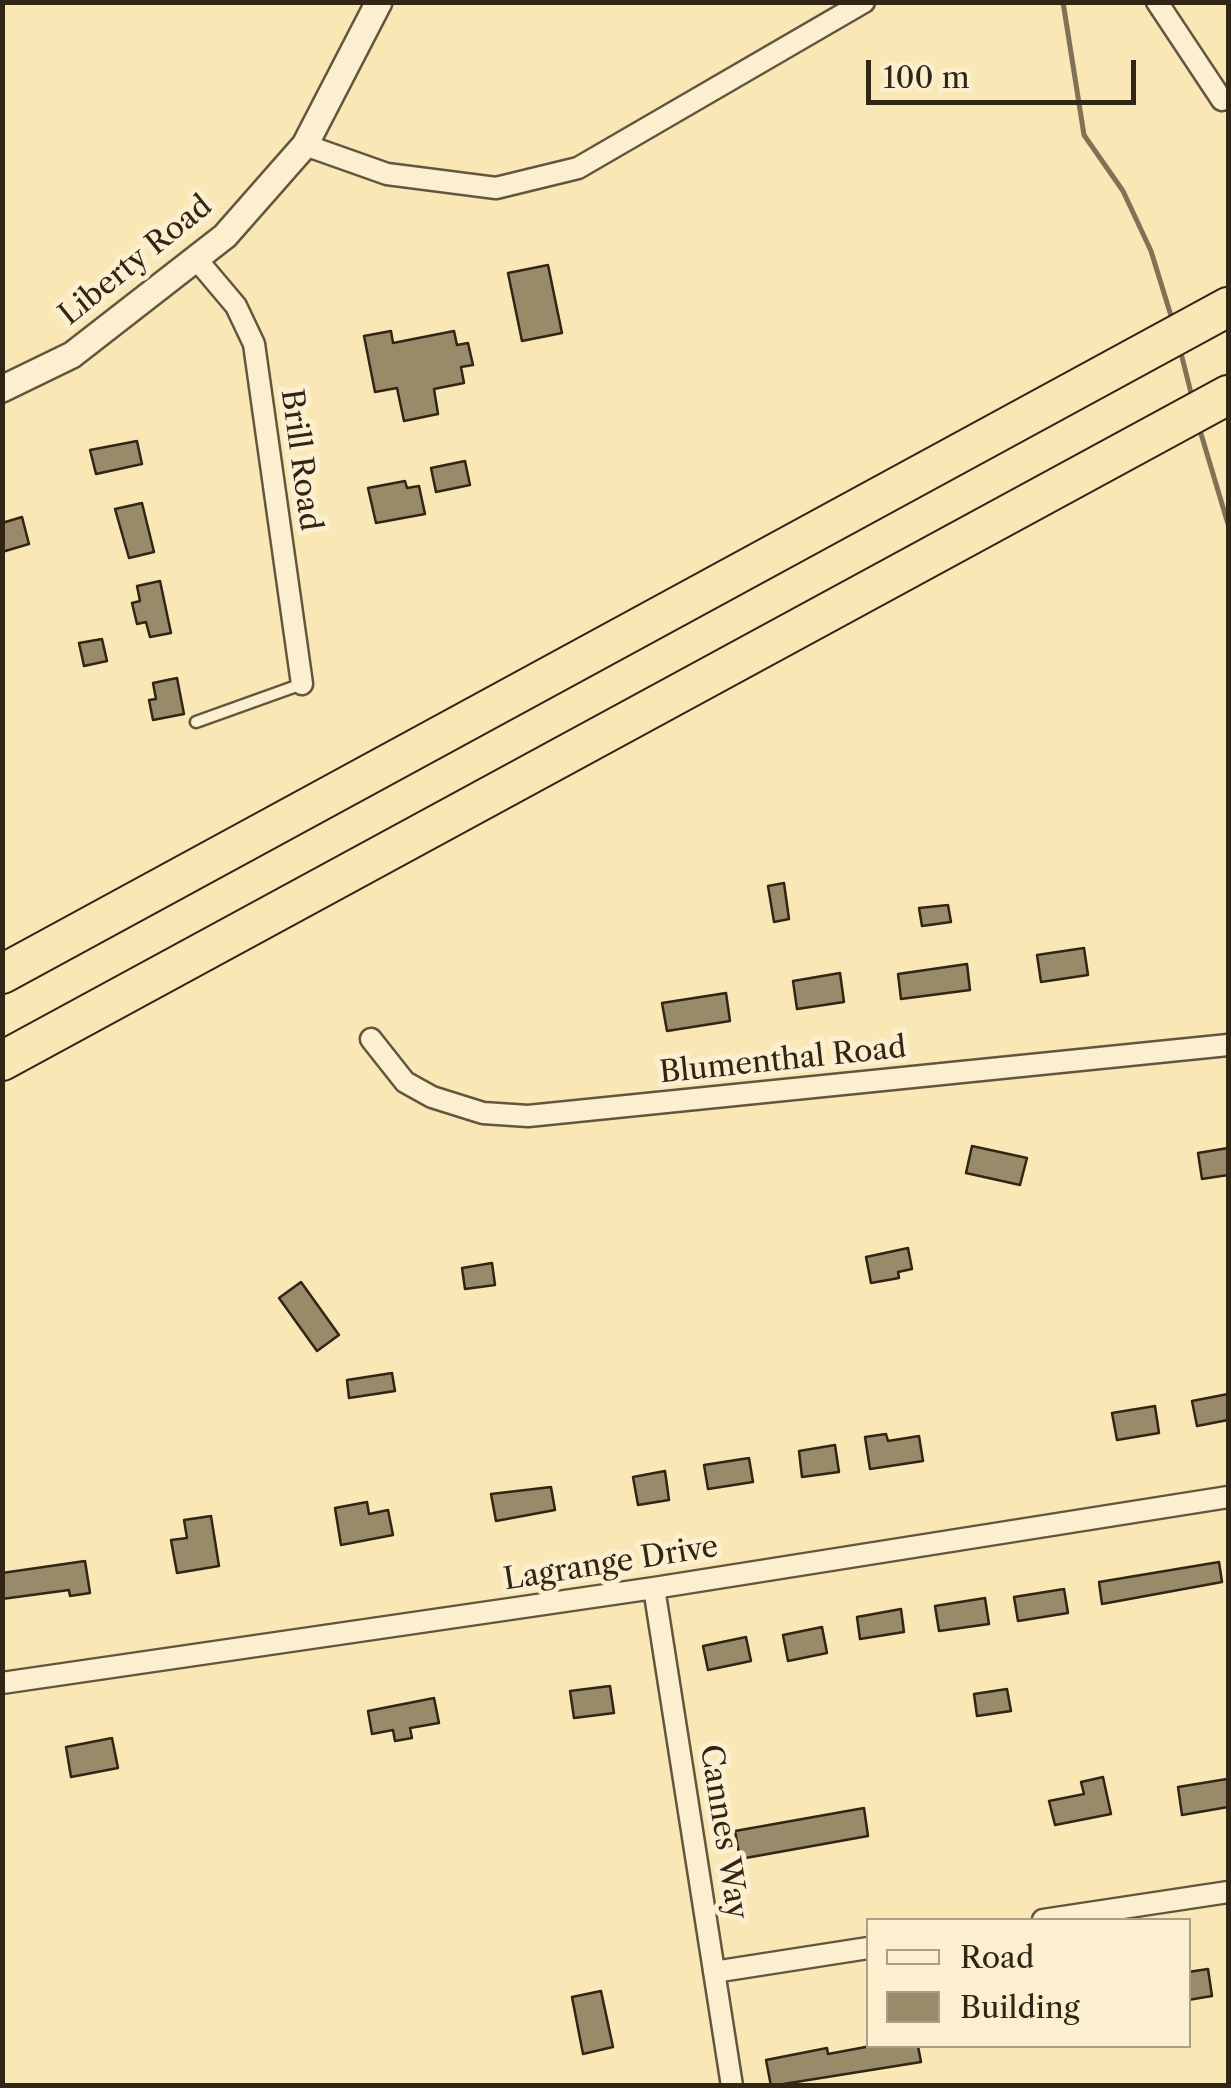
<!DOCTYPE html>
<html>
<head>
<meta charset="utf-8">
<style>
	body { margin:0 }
	#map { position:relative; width:1231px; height:2088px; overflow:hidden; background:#f9e7b6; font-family:"Libre Caslon Text",serif }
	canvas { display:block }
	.frame { position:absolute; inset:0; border:5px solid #312516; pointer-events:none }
	.legend { position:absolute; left:866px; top:1918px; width:325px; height:130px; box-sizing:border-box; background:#fbefd0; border:2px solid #aa9e86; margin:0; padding:12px 18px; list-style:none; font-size:30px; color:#312516 }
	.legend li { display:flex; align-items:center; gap:20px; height:50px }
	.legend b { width:50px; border:2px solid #aa9e86 }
	.scale { position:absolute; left:866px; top:60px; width:270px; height:45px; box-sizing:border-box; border:5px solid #312516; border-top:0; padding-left:12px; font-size:30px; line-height:35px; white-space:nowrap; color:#312516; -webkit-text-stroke:8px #fbefd0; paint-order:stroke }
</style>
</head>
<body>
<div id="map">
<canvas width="1231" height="2088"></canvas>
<div class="frame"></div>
<ul class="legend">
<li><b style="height:12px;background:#fbefd0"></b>Road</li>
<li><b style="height:28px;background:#998a69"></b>Building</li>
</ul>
<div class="scale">100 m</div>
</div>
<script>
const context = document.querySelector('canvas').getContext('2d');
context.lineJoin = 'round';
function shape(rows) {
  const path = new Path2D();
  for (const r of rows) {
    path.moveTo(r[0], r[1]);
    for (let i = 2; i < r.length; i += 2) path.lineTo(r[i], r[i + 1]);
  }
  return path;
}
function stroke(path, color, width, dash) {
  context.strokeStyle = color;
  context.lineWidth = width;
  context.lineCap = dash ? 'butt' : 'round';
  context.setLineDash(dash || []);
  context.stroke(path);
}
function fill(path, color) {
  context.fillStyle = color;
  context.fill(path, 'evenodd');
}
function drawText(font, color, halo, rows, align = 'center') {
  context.font = font + ' "Libre Caslon Text",serif';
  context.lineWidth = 10;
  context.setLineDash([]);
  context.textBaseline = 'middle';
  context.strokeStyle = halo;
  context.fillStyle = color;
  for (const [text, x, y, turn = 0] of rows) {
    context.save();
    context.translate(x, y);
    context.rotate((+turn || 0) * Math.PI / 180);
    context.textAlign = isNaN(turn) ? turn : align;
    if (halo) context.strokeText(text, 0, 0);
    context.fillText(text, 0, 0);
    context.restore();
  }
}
stroke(shape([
	[1063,2,1084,135,1123,191,1151,251,1172,319],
	[1180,349,1192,397],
	[1199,427,1228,524]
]), '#807256', 5);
const building = shape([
	[548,265,562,333,522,341,508,273,548,265],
	[391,331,393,343,454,331,457,345,468,343,473,365,461,367,464,383,434,389,438,414,404,421,397,388,375,392,364,336,391,331],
	[137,441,142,464,96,474,90,450,137,441],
	[465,461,470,485,436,492,431,468,465,461],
	[405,481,407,488,419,486,425,514,376,523,368,488,405,481],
	[142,503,154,552,129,558,115,509,142,503],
	[22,517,29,544,2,552,2,523,22,517],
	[160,581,171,633,150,637,146,622,137,624,132,603,140,601,137,586,160,581],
	[102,639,107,661,84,666,79,643,102,639],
	[177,678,184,714,153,720,149,700,156,699,153,683,177,678],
	[784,883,789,919,774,922,768,886,784,883],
	[948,905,951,922,922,926,919,908,948,905],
	[1084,948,1088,975,1041,982,1037,955,1084,948],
	[967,964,970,990,901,999,898,974,967,964],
	[840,973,844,1002,797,1009,793,981,840,973],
	[726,993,730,1021,667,1031,662,1003,726,993],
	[972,1146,1027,1158,1020,1185,966,1173,972,1146],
	[1228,1148,1228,1175,1202,1179,1198,1153,1228,1148],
	[908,1248,912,1269,898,1272,899,1278,871,1283,866,1257,908,1248],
	[492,1263,495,1285,465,1289,462,1268,492,1263],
	[301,1282,339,1335,317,1351,279,1298,301,1282],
	[392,1373,395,1391,349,1398,347,1380,392,1373],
	[1228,1394,1228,1420,1197,1426,1192,1401,1228,1394],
	[1155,1406,1159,1433,1117,1440,1112,1413,1155,1406],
	[886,1434,888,1441,919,1436,923,1461,870,1469,865,1437,886,1434],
	[835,1445,839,1472,802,1477,799,1451,835,1445],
	[749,1458,753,1482,708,1489,704,1465,749,1458],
	[665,1471,669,1500,638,1505,633,1477,665,1471],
	[551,1487,555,1510,496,1521,491,1494,551,1487],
	[367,1502,369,1514,388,1510,393,1535,341,1545,335,1508,367,1502],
	[211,1516,219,1566,177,1573,171,1540,187,1538,184,1520,211,1516],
	[85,1561,90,1593,70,1596,69,1590,2,1599,2,1573,85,1561],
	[1219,1562,1222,1582,1102,1604,1099,1582,1219,1562],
	[1064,1589,1068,1613,1018,1621,1014,1597,1064,1589],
	[985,1598,989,1624,939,1631,935,1606,985,1598],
	[901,1609,904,1632,860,1639,857,1617,901,1609],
	[822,1627,827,1653,788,1661,783,1635,822,1627],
	[746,1637,751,1661,708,1670,703,1646,746,1637],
	[610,1686,614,1713,574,1718,570,1691,610,1686],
	[1007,1689,1011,1711,977,1716,974,1694,1007,1689],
	[434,1698,439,1723,410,1728,412,1738,395,1741,393,1730,372,1734,368,1711,434,1698],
	[112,1738,118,1768,71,1777,66,1747,112,1738],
	[1103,1777,1111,1814,1055,1825,1049,1801,1084,1794,1081,1782,1103,1777],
	[1227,1779,1228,1807,1182,1815,1178,1787,1227,1779],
	[864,1808,868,1836,740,1859,735,1831,864,1808],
	[1208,1969,1212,1996,1188,2000,1188,1972,1208,1969],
	[601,1991,613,2047,583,2054,572,1997,601,1991],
	[871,2046,918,2046,921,2062,771,2086,766,2060,827,2048,828,2054,871,2046]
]);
fill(building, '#998a69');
stroke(building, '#312516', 2.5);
const service = shape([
	[196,722,302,684]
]);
const minor = shape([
	[1157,2,1222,100],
	[305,145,387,174,496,188,578,168,864,2],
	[198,261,236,306,254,344,302,684],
	[371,1039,405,1082,432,1097,483,1113,528,1116,1228,1045],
	[654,1588,732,2086],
	[2,1683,654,1588,1228,1497],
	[1043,1920,1228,1892],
	[714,1972,868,1948]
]);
const tertiary = shape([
	[2,389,72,355,225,236,305,145,379,2]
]);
const motorway = shape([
	[2,974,1228,307],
	[2,1061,1228,395]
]);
stroke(service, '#63563e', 15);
stroke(minor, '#63563e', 25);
stroke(tertiary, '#63563e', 30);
stroke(motorway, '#312516', 42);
stroke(service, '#fbefd0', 10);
stroke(minor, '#fbefd0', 20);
stroke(tertiary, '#fbefd0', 25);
stroke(motorway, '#f9e7b6', 38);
drawText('30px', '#312516', '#fbefd0', [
	["Liberty Road",136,261,-39],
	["Brill Road",300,460,82],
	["Blumenthal Road",783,1061,-6],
	["Lagrange Drive",611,1564,-9],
	["Cannes Way",723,1832,81]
]);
</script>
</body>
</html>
